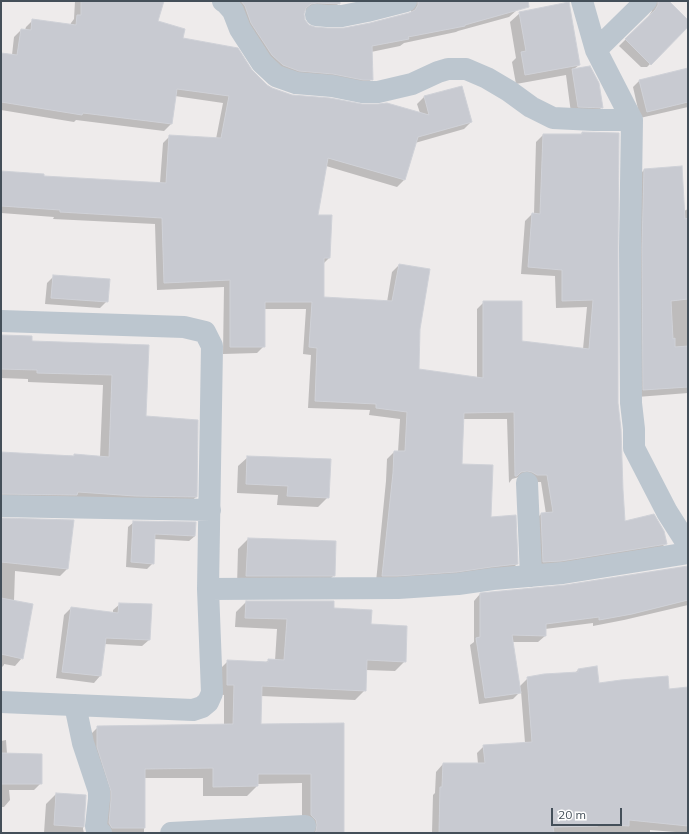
<!DOCTYPE html>
<html>
<head>
<meta charset="utf-8">
<style>
	body { margin:0 }
	#map { position:relative; width:689px; height:834px; overflow:hidden; background:#eeebeb; font-family:Mulish,sans-serif }
	canvas { display:block }
	.frame { position:absolute; inset:0; border:2px solid #444f59; pointer-events:none }
	.scale { position:absolute; left:551px; top:808px; width:71px; height:18px; box-sizing:border-box; border:2px solid #444f59; border-top:0; padding-left:5px; font-size:12px; line-height:14px; white-space:nowrap; color:#444f59; -webkit-text-stroke:3px #fff; paint-order:stroke }
</style>
</head>
<body>
<div id="map">
<canvas width="689" height="834"></canvas>
<div class="frame"></div>
<div class="scale">20 m</div>
</div>
<script>
const context = document.querySelector('canvas').getContext('2d');
context.lineJoin = 'round';
function fill(path, color) {
  context.fillStyle = color;
  context.fill(path, 'evenodd');
}
function shape(rows) {
  const path = new Path2D();
  for (const r of rows) {
    path.moveTo(r[0], r[1]);
    for (let i = 2; i < r.length; i += 2) path.lineTo(r[i], r[i + 1]);
  }
  return path;
}
function stroke(path, color, width, dash) {
  context.strokeStyle = color;
  context.lineWidth = width;
  context.lineCap = dash ? 'butt' : 'round';
  context.setLineDash(dash || []);
  context.stroke(path);
}
fill(shape([
	[75,1,163,1,156,22,182,39,253,73,267,86,271,89,295,96,420,113,417,104,424,97,461,87,471,122,464,129,415,143,404,180,397,187,326,166,316,216,329,258,323,264,323,298,387,302,392,272,399,265,419,329,418,370,477,379,477,309,484,302,521,342,583,349,587,307,556,308,555,276,521,274,525,221,532,214,534,214,536,142,543,135,580,135,582,133,618,403,624,522,666,543,659,550,536,569,534,521,541,514,546,514,541,482,529,482,519,477,512,479,509,483,507,419,462,419,461,465,490,518,517,564,510,571,376,582,386,481,387,459,394,452,398,452,400,419,369,415,370,410,308,408,311,355,303,354,306,309,264,309,264,346,257,353,223,354,224,287,157,290,155,224,53,219,54,217,1,213,1,172,43,177,160,183,163,143,170,136,216,139,223,103,175,96,171,124,164,131,76,120,74,122,1,110,1,54,12,55,14,37,21,30,25,30,26,27,33,20,70,26,71,23,74,19],
	[231,1,339,1,339,3,332,10,309,9,304,11,304,21,309,26,315,28,342,30,370,24,411,13,411,6,409,1,514,1,517,10,509,17,458,31,456,32,404,43,400,46,371,52,372,79,364,86,275,72],
	[656,1,667,1,688,21,688,26,647,67,641,67,619,46,648,17,652,11,652,5],
	[520,13,579,65,574,69,602,107,595,114,571,113,566,75,516,84,512,62,516,58,510,22],
	[688,69,688,107,640,118,633,87,640,80],
	[644,170,684,211,688,209,688,393,637,397,637,177],
	[54,276,107,301,100,308,45,304,47,283],
	[1,336,31,342,148,346,145,417,196,497,186,506,1,503,1,453,100,457,103,385,28,382,28,379,1,378],
	[248,457,328,497,318,507,277,505,278,495,237,493,238,466],
	[1,520,67,569,60,576,15,571,14,601,22,658,15,666,4,664,4,665,1,668],
	[134,522,195,536,189,541,154,539,153,563,147,569,126,567,128,527],
	[248,539,334,575,324,585,237,586,238,549],
	[688,567,688,605,624,620,593,626,593,623,545,629,545,636,538,642,512,642,519,687,528,678,575,673,578,670,599,684,688,712,688,833,650,830,650,833,432,833,433,795,435,793,436,772,443,764,478,764,477,753,484,746,525,743,521,691,513,699,479,704,470,645,474,642,474,601,480,594,565,586],
	[246,602,332,609,370,625,405,661,395,671,366,670,365,690,355,700,261,696,260,725,343,724,343,833,307,833,302,825,302,783,257,784,257,786,247,796,203,796,203,778,144,778,144,833,99,833,88,737,98,727,224,725,224,695,217,694,218,671,228,661,266,662,269,660,275,661,277,629,235,627,236,612],
	[120,604,149,640,142,646,104,644,100,676,94,683,56,678,64,615,71,608,113,614,113,610],
	[6,740,7,754,41,783,34,790,9,790,10,800,4,807,1,807,1,741],
	[56,794,85,796,83,829,84,833,44,833,46,804]
]), '#0003');
const building = shape([
	[81,1,164,1,158,21,185,29,183,38,238,48,252,70,267,85,272,88,292,95,330,98,362,104,378,104,387,103,429,115,424,96,462,86,472,122,418,137,405,180,328,158,318,215,332,215,330,258,324,258,324,297,392,301,399,264,430,269,420,329,419,369,483,378,483,301,522,301,522,341,589,349,593,300,562,301,562,270,528,267,532,213,540,214,543,134,582,134,582,132,619,133,618,248,618,403,621,429,623,490,625,521,654,514,664,531,667,544,561,561,543,562,541,513,553,512,547,475,537,475,532,472,527,471,521,472,517,476,515,476,514,412,464,413,462,464,493,465,491,517,516,515,518,564,491,567,457,572,398,576,382,576,393,473,394,451,405,451,407,412,376,408,376,404,315,401,317,348,309,347,312,302,265,302,265,347,230,347,230,280,164,283,162,218,60,212,60,210,1,206,1,171,44,174,44,176,166,183,169,135,221,138,229,96,177,89,172,124,83,113,82,115,1,102,1,53,17,55,21,29,31,30,32,19,76,25,77,15,81,15,81,1],
	[241,1,340,1,340,4,317,3,311,4,306,8,304,14,305,20,309,25,315,27,327,28,344,28,370,23,409,13,415,10,418,5,418,1,528,1,529,7,465,25,465,26,408,37,409,39,372,46,373,80,363,80,333,74,299,71,283,65,272,55,251,23,245,6,241,1],
	[658,1,669,1,688,20,688,27,651,65,625,39,655,10,658,5,658,1],
	[569,2,580,65,525,75,521,52,526,51,519,12,569,2],
	[590,66,599,83,603,108,578,107,572,69,590,66],
	[688,68,688,102,647,112,639,80,688,68],
	[682,166,685,219,688,218,688,299,671,301,673,339,675,338,675,347,688,346,688,387,643,390,642,248,644,169,682,166],
	[53,275,110,279,108,302,51,298,53,275],
	[1,335,32,336,32,341,149,345,146,416,198,420,197,497,135,496,78,492,77,495,1,494,1,452,74,456,74,454,109,457,112,375,37,373,37,370,1,369,1,335],
	[247,456,331,459,329,498,287,496,288,486,246,484,247,456],
	[1,518,74,520,68,569,1,562,1,518],
	[133,521,196,522,195,536,155,534,154,564,131,562,133,521],
	[248,538,336,541,335,576,246,576,248,538],
	[688,566,688,600,632,614,599,620,599,617,546,624,546,636,512,635,521,693,485,698,476,638,480,637,480,593,565,585,688,566],
	[1,598,33,604,23,659,1,654,1,598],
	[246,601,334,601,334,608,372,610,371,624,407,626,406,662,367,660,366,691,262,686,261,724,344,723,344,833,315,833,316,831,317,825,316,820,311,815,311,774,258,774,258,786,213,787,213,768,145,769,145,828,112,828,109,823,111,800,111,791,97,747,97,726,233,724,234,685,227,685,227,660,268,662,268,659,284,660,287,619,245,618,246,601],
	[119,603,152,604,150,640,106,638,101,676,62,672,71,607,118,613,119,603],
	[597,666,599,683,621,680,668,676,669,689,688,687,688,826,629,820,629,826,598,824,598,826,553,827,554,833,439,833,440,787,442,787,443,763,485,763,483,745,532,742,527,677,544,674,578,672,578,669,597,666],
	[1,753,42,754,42,784,1,784,1,753],
	[56,793,86,795,84,827,54,825,56,793]
]);
fill(building, '#c8cad1');
stroke(building, '#cfd1d7', 1);
stroke(shape([
	[223,1,226,3,233,11,240,29,262,63,276,76,296,83,332,86,362,92,378,92,412,84,438,72,448,69,466,69,487,78,509,91,531,107,553,118,594,120,632,120],
	[582,1,596,50,632,120,630,248,631,403,634,429,634,448,667,512,688,545],
	[316,15,327,16,342,16,367,11,406,1],
	[596,50,646,1],
	[1,321,184,327,205,332,212,346,208,589,212,693,208,702,202,707,193,710,1,702],
	[527,483,531,576],
	[1,506,210,510],
	[208,589,398,588,458,584,493,579,563,573,688,553],
	[75,705,83,743,99,791,99,799,96,826,97,830,101,833],
	[171,833,305,826]
]), '#bcc6cf', 22);
</script>
</body>
</html>
